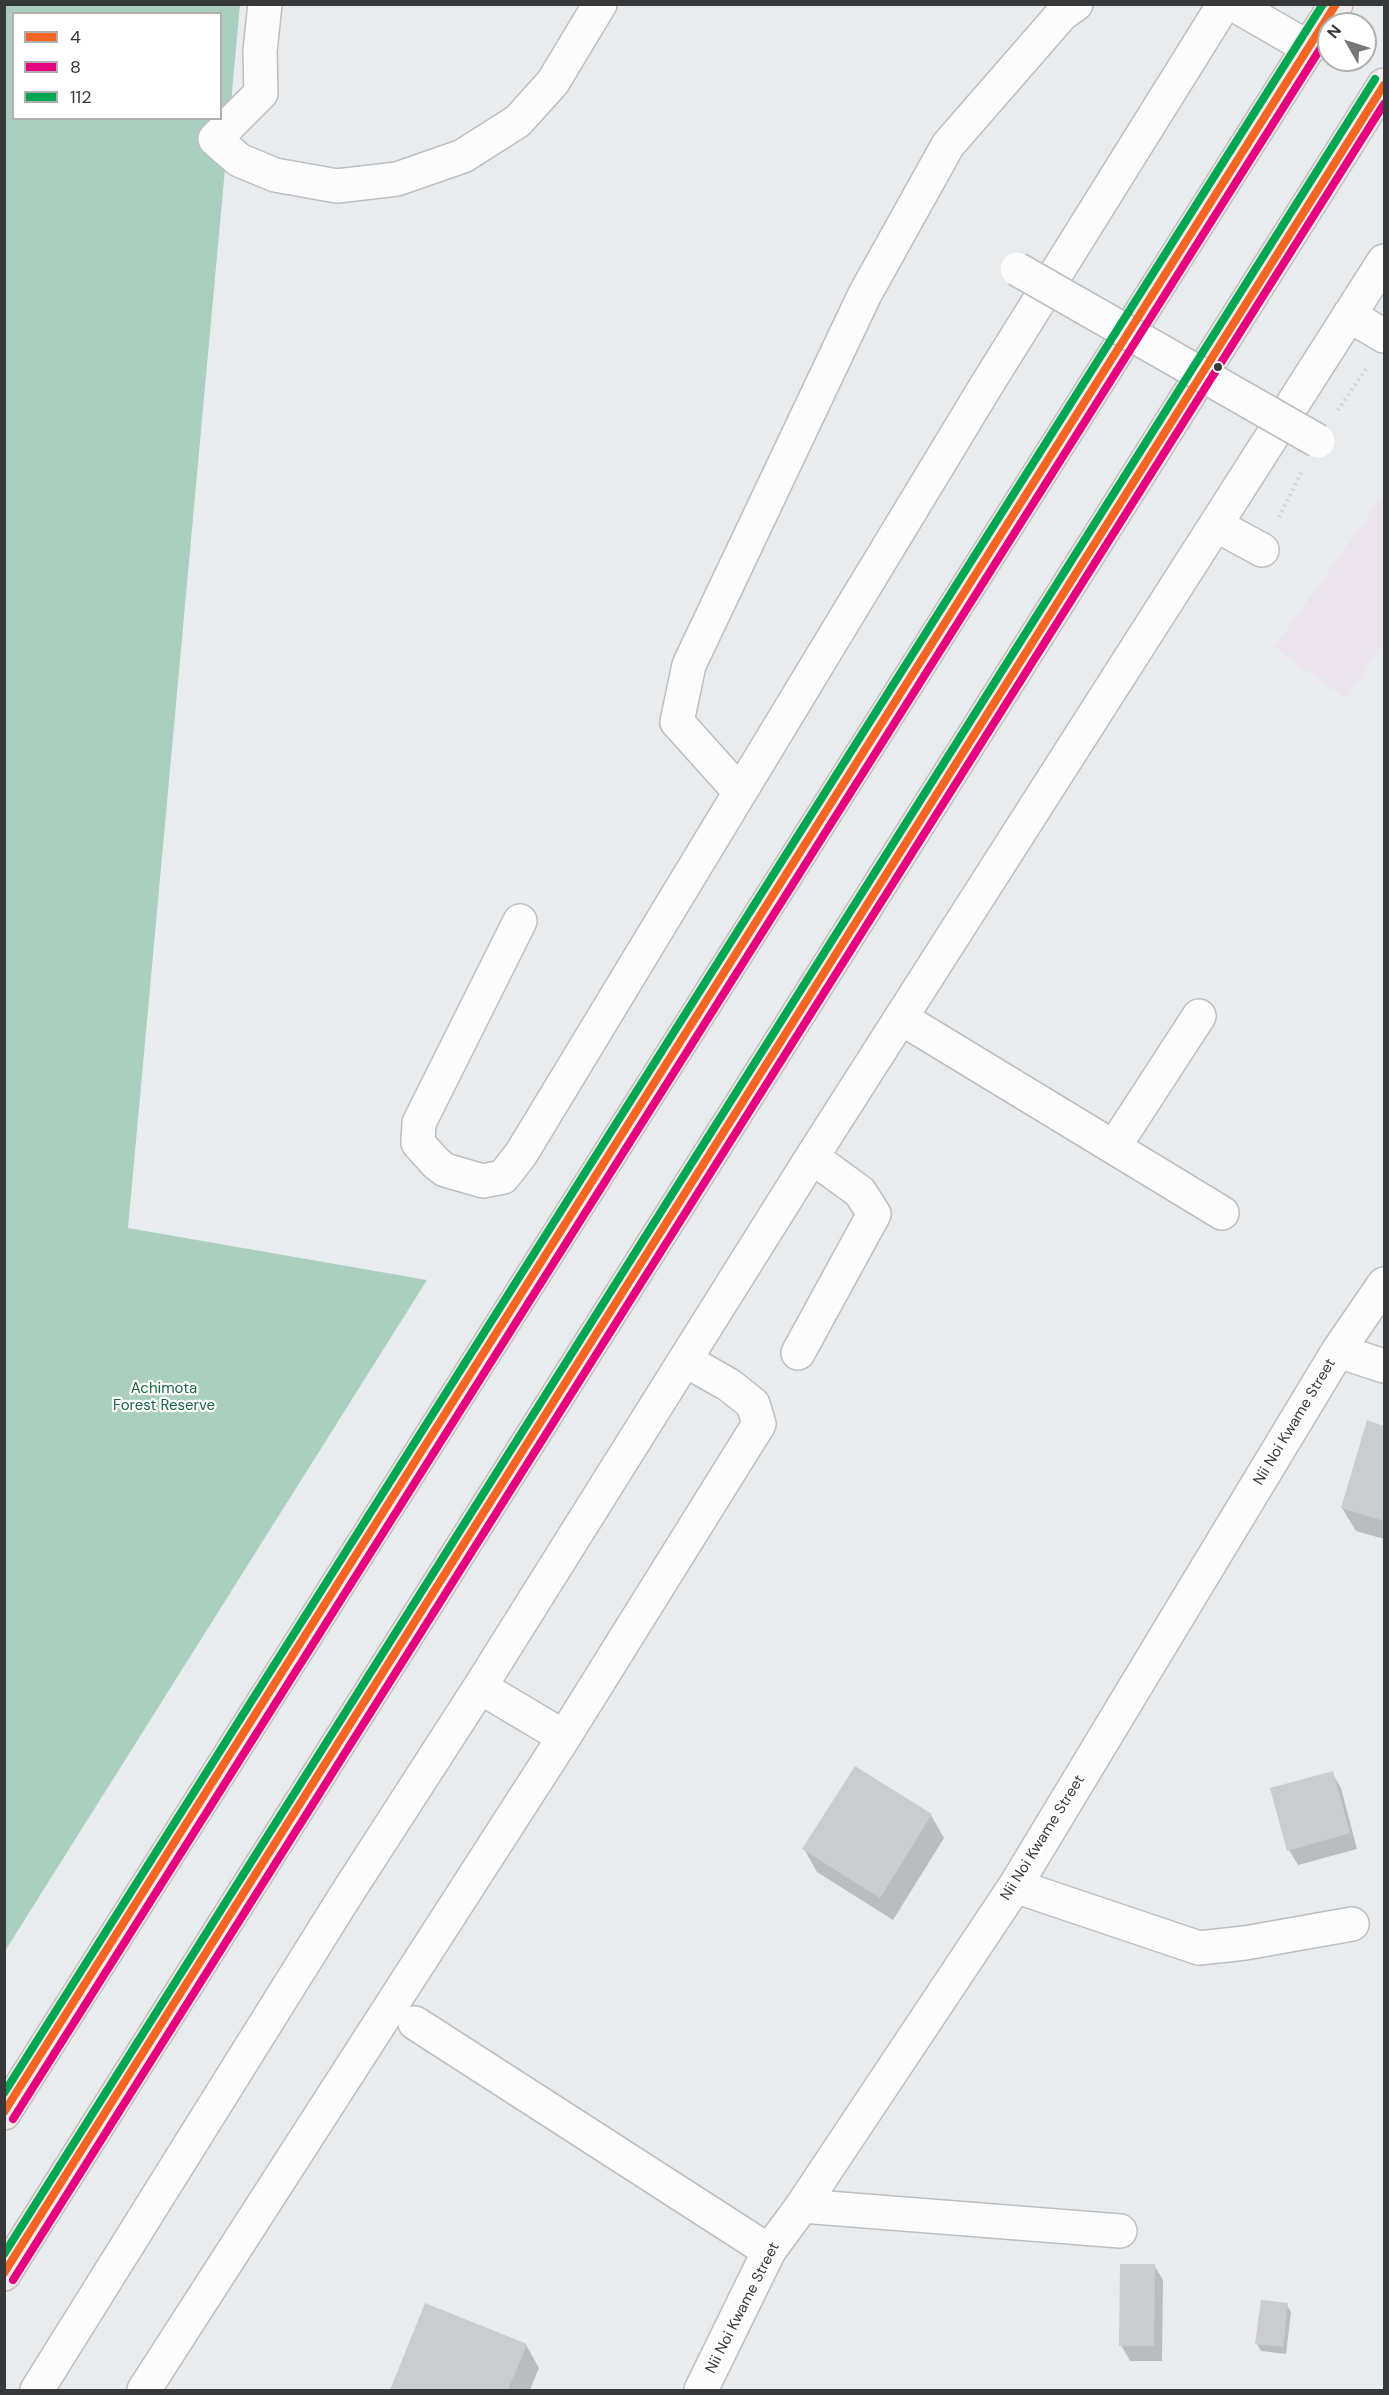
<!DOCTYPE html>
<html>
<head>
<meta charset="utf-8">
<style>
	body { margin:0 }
	#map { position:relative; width:1389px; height:2395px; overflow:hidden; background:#e9ecef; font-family:"DM Sans",sans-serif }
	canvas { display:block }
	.frame { position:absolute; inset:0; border:6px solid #36383a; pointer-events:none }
	.legend { position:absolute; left:12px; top:12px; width:210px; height:108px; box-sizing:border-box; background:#fff; border:2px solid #afafb0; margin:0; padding:8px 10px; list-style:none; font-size:18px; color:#36383a }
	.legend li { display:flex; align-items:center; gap:12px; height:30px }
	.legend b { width:30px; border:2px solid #afafb0 }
	.north { position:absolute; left:1317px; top:12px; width:60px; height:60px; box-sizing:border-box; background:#fff; border:2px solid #afafb0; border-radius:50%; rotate:309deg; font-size:16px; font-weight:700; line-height:24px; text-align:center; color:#36383a }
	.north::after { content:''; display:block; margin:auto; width:21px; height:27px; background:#757779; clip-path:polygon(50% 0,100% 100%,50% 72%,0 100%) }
</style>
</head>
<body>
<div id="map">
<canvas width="1389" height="2395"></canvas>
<div class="frame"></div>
<ul class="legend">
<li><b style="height:8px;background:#f26522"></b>4</li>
<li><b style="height:8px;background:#e5007d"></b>8</li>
<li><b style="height:8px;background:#00a651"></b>112</li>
</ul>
<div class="north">N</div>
</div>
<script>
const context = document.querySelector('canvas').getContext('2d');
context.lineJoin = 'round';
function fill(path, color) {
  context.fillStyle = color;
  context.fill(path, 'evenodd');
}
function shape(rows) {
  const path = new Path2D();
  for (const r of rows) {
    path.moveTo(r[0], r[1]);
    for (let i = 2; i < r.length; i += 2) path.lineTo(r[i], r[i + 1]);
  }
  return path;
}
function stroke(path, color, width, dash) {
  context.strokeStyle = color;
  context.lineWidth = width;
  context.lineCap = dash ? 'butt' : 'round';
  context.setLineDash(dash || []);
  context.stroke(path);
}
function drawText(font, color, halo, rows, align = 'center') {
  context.font = font + ' "DM Sans",sans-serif';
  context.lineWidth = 4.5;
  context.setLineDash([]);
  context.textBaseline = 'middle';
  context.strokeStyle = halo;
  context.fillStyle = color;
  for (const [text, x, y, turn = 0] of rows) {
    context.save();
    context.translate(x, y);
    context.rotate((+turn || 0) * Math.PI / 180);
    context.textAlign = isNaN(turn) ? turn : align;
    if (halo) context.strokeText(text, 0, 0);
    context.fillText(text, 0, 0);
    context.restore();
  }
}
fill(shape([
	[1384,494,1384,642,1346,699,1274,647]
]), '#ebe3ee');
fill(shape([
	[5,5,240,5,128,1228,427,1280,5,1951],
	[14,14,220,14,220,118,14,118]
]), '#abcfbe');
fill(shape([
	[1368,1422,1384,1427,1384,1539,1356,1531,1342,1508],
	[1332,1773,1341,1788,1357,1849,1298,1865,1289,1850],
	[931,1815,944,1838,893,1920,817,1872,804,1849],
	[1154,2265,1163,2280,1162,2361,1130,2361,1121,2345],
	[425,2305,526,2345,539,2368,530,2390,391,2390],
	[1287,2305,1291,2312,1286,2354,1261,2351,1257,2344]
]), '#0003');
fill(shape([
	[1367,1420,1384,1426,1384,1521,1341,1508],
	[855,1766,932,1814,880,1898,802,1849],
	[1333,1771,1350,1833,1287,1851,1270,1788],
	[1120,2264,1155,2264,1154,2346,1119,2346],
	[1261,2300,1288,2303,1283,2347,1255,2344],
	[425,2303,527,2344,508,2390,390,2390]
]), '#cbcccf');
const minor = shape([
	[265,4,260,51,261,93,215,139,239,160,275,175,337,186,397,179,463,156,518,121,553,82,600,4],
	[1233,4,1309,48],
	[1349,315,1384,336],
	[1216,525,1262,550],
	[740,792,677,722,689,665,865,294,948,145,1062,14,1076,4],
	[520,921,419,1123,418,1143,436,1163,445,1170,483,1181,503,1177,521,1154,986,386,1224,4],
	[901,1018,1222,1213],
	[1114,1147,1199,1016],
	[1338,1351,1384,1366],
	[798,1353,874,1214,860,1192,812,1157],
	[480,1687,564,1737],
	[1015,1886,1199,1948,1245,1943,1352,1924],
	[415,2023,769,2251],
	[802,2206,1120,2231],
	[37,2390,344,1898,480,1687,812,1157,1384,261],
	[144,2390,564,1737,759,1424,753,1404,729,1385,685,1360],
	[701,2390,769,2251,802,2206,1015,1886,1338,1351,1384,1284]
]);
const highway = shape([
	[4,2113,1336,4],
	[4,2274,1384,85]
]);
stroke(minor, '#bcbfc1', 36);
stroke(highway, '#c4bfbf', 36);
stroke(shape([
	[1338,410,1366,369],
	[1279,517,1301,473]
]), '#cbccce', 4, [1.5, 4.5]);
stroke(minor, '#fcfcfd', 33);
stroke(highway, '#f2ecea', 33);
const minorBridge = shape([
	[1017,269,1318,441]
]);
stroke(minorBridge, '#bcbfc1', 36, []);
stroke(minorBridge, '#fcfcfd', 33);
stroke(shape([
	[4,2112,1336,4],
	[4,2273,1384,85]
]), '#f26522', 8);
stroke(shape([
	[13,2119,1329,35],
	[13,2280,1384,104]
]), '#e5007d', 8);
stroke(shape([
	[4,2093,1323,4],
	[4,2254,1375,79]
]), '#00a651', 8);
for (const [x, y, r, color] of [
	[1218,367,5,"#36383a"]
]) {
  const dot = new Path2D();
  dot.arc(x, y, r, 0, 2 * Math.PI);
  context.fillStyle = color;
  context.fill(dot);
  stroke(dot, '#fff', 2);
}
drawText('15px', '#196444', '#fff', [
	["Achimota",164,1389],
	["Forest Reserve",164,1406]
]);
drawText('15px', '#36383a', '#fff', [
	["Nii Noi Kwame Street",1295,1422,-59],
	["Nii Noi Kwame Street",1043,1838,-58],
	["Nii Noi Kwame Street",743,2308,-63]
]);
</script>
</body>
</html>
